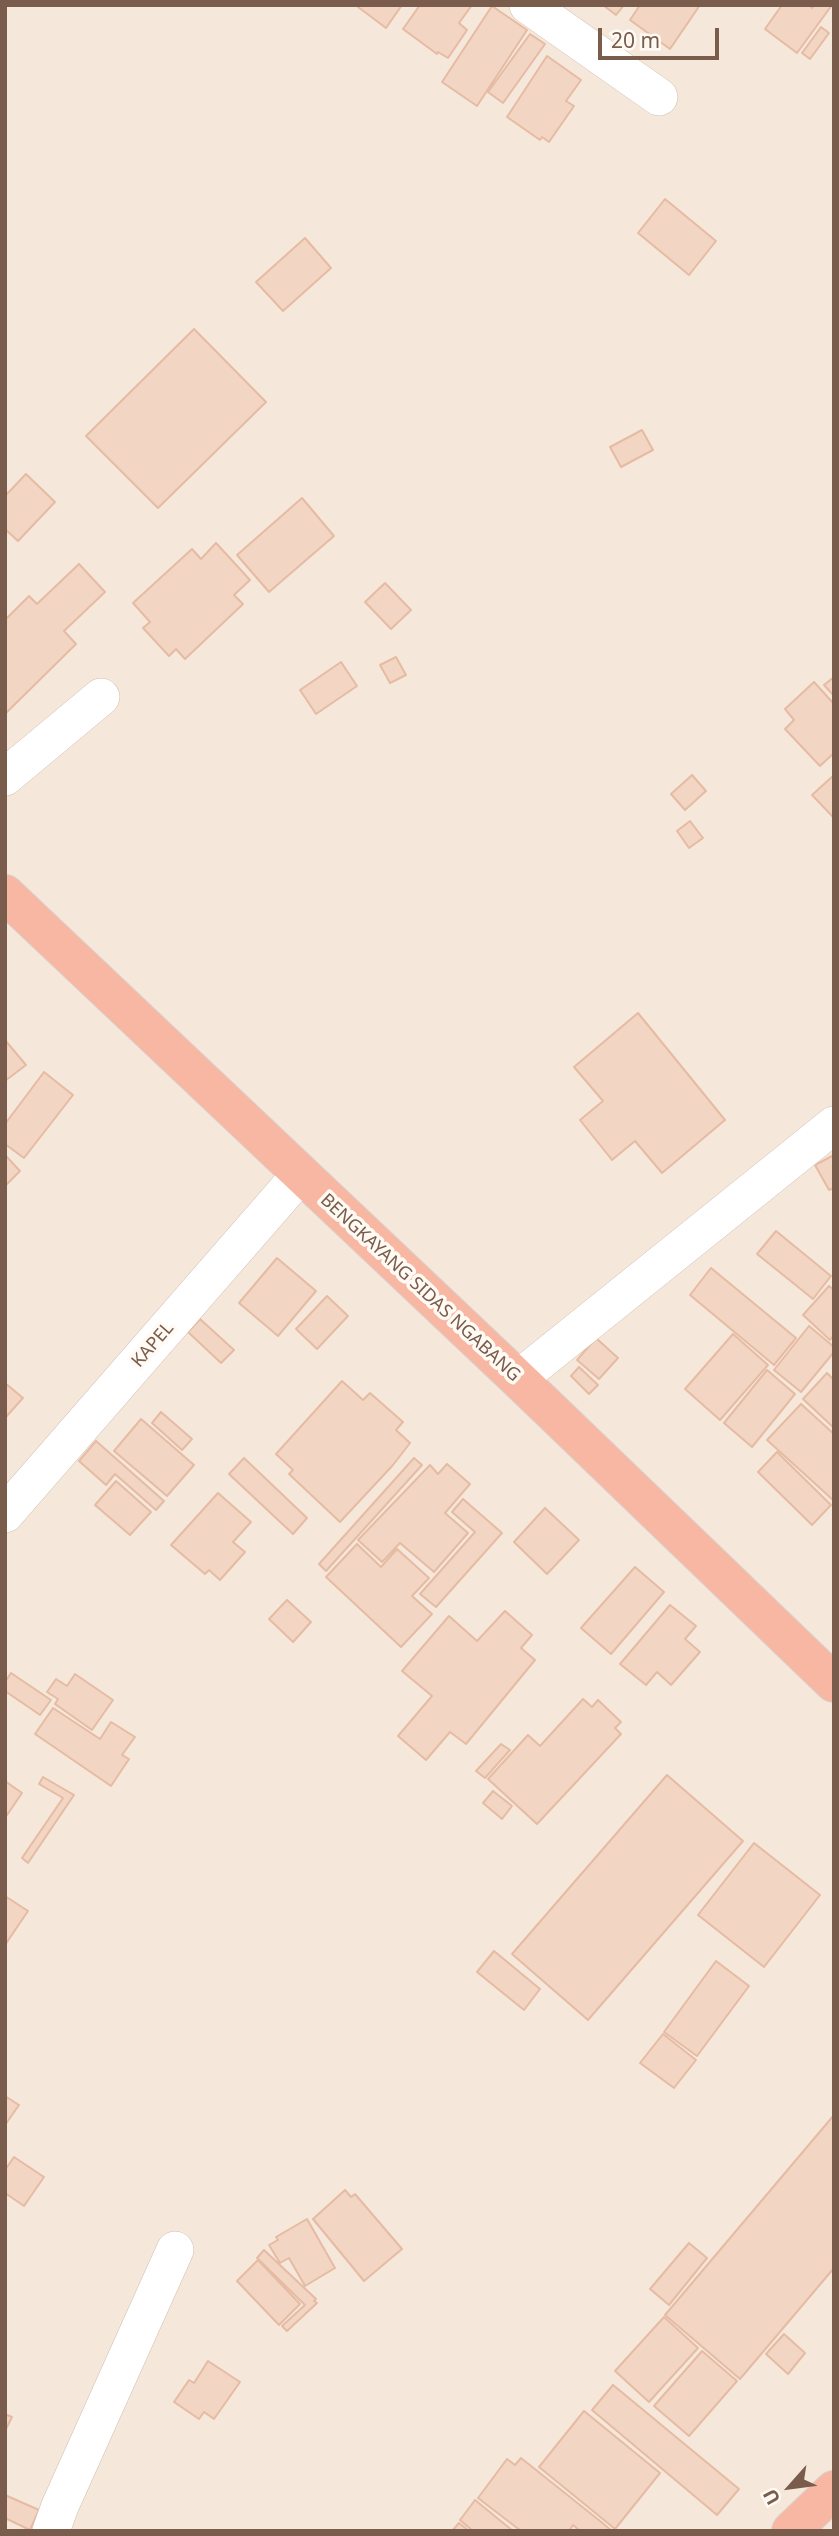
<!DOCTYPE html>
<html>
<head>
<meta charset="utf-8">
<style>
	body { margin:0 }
	#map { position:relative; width:839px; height:2536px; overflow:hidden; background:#fdf6ec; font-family:"Noto Sans",sans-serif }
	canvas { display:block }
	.frame { position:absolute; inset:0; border:7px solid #7a5c4d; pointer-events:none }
	.north { position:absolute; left:755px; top:2452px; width:70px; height:70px; -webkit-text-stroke:5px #fffaf3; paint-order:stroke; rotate:242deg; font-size:19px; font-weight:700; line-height:28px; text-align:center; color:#7a5c4d }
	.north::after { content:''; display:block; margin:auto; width:24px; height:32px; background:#7a5c4d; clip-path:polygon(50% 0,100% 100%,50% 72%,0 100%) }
	.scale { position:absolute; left:598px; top:28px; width:121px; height:32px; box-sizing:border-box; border:4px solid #7a5c4d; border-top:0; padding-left:9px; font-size:21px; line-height:24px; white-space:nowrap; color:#7a5c4d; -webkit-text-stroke:5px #fffaf3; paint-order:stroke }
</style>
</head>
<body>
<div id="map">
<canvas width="839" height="2536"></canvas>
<div class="frame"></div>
<div class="north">U</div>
<div class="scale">20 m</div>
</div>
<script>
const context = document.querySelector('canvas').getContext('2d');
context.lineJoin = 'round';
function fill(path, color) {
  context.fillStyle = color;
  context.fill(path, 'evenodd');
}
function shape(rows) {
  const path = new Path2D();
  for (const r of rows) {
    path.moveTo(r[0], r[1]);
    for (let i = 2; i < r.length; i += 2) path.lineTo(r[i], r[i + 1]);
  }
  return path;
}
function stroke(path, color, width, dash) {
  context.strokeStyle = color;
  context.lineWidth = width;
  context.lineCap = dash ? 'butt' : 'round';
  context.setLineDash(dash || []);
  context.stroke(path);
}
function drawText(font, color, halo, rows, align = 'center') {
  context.font = font + ' "Noto Sans",sans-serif';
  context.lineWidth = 7;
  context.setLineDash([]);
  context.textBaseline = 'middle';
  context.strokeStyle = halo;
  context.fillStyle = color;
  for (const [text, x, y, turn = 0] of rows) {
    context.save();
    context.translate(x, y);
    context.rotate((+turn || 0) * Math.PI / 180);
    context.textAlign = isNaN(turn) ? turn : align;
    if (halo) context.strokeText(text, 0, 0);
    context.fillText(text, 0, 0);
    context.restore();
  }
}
fill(shape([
	[5,5,834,5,834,2531,5,2531]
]), '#f5e8da');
const building = shape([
	[360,5,402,5,386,28,358,7,360,5],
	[420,5,472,5,459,23,467,30,448,58,438,52,437,54,403,29,420,5],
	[603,5,624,5,616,15,603,5],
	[640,5,700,5,670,49,630,20,640,5],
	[782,5,809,5,812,8,814,5,832,5,797,53,765,29,782,5],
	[492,6,527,30,477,106,442,82,492,6],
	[821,27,829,33,810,59,802,53,821,27],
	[530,34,545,44,503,103,488,92,530,34],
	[547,56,581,80,566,101,574,106,549,142,542,137,540,140,507,117,547,56],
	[665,199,716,241,689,275,638,233,665,199],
	[305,238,331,268,283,311,256,282,305,238],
	[194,329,266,402,158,508,86,436,194,329],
	[642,430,653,450,621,467,610,447,642,430],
	[26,474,55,502,18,541,5,529,5,496,26,474],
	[302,498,334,536,269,592,237,555,302,498],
	[216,543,250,580,234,595,243,604,185,659,176,649,169,656,143,628,150,622,133,603,192,549,201,559,216,543],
	[79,564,105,592,64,631,76,644,5,714,5,620,29,596,37,604,79,564],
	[385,583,411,610,391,629,365,602,385,583],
	[396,657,406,675,390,683,380,665,396,657],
	[341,662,357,686,316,714,300,690,341,662],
	[834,677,834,696,824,685,834,677],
	[814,682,834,704,834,753,820,766,785,729,794,720,785,709,814,682],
	[692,775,706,791,685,810,671,794,692,775],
	[834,775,834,818,812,795,834,775],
	[690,821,703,838,689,848,677,831,690,821],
	[638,1013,725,1120,662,1173,635,1141,612,1160,580,1120,603,1101,574,1067,638,1013],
	[5,1040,26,1065,5,1081,5,1040],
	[44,1072,73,1095,24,1158,5,1144,5,1124,44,1072],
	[834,1155,834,1188,829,1190,815,1165,834,1155],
	[6,1156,20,1171,5,1186,5,1157,6,1156],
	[776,1231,831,1276,813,1299,757,1254,776,1231],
	[277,1258,316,1291,278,1336,239,1303,277,1258],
	[711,1268,796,1338,774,1365,690,1295,711,1268],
	[829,1286,834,1290,834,1335,830,1340,803,1315,829,1286],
	[327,1296,348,1316,317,1349,296,1329,327,1296],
	[200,1319,234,1350,221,1363,188,1332,200,1319],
	[809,1326,834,1347,834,1352,801,1392,774,1370,809,1326],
	[733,1334,768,1365,720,1420,685,1389,733,1334],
	[596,1338,618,1358,599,1379,577,1360,596,1338],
	[579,1367,598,1385,589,1394,571,1376,579,1367],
	[767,1370,795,1394,752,1447,724,1423,767,1370],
	[827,1373,834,1380,834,1428,803,1399,827,1373],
	[342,1381,363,1400,370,1393,403,1422,396,1430,410,1443,393,1465,340,1522,289,1474,293,1470,276,1454,342,1381],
	[5,1383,23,1398,5,1418,5,1383],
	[801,1404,834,1434,833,1500,767,1440,801,1404],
	[161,1412,192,1439,182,1450,152,1423,161,1412],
	[141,1419,194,1465,167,1496,114,1451,141,1419],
	[96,1441,164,1501,156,1510,115,1474,106,1485,79,1461,96,1441],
	[777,1452,831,1505,812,1525,758,1472,777,1452],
	[244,1458,307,1518,293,1534,229,1474,244,1458],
	[414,1458,422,1465,326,1571,319,1564,414,1458],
	[447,1464,470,1484,445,1513,468,1533,434,1572,400,1543,382,1562,358,1540,430,1465,438,1474,447,1464],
	[116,1481,151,1512,130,1535,95,1505,116,1481],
	[218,1493,251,1522,233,1542,245,1552,220,1580,209,1570,205,1574,171,1545,218,1493],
	[463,1499,502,1533,436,1607,420,1594,475,1532,452,1512,463,1499],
	[545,1508,579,1540,547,1574,514,1542,545,1508],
	[357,1544,381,1567,397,1549,429,1578,412,1596,432,1614,401,1647,326,1577,357,1544],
	[635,1567,664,1592,611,1654,581,1628,635,1567],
	[287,1600,311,1622,293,1642,269,1619,287,1600],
	[670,1605,696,1626,685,1639,700,1652,671,1685,657,1672,646,1685,620,1664,670,1605],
	[505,1611,532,1635,521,1648,535,1660,466,1744,450,1732,426,1760,398,1736,432,1696,402,1671,449,1616,477,1641,505,1611],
	[11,1673,51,1700,40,1715,5,1691,5,1682,11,1673],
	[75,1674,113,1700,92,1730,55,1704,58,1699,47,1692,56,1679,67,1686,75,1674],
	[583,1699,592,1707,598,1700,621,1722,615,1728,621,1734,537,1824,488,1779,528,1735,540,1746,583,1699],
	[53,1708,100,1739,111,1722,135,1737,122,1755,129,1759,111,1786,35,1734,53,1708],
	[501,1744,510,1750,485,1778,476,1771,501,1744],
	[667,1775,743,1841,588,2020,512,1954,667,1775],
	[43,1777,74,1795,28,1863,22,1858,63,1798,39,1784,43,1777],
	[5,1781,22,1793,5,1818,5,1781],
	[493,1791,512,1806,502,1819,483,1803,493,1791],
	[754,1843,820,1895,764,1967,698,1915,754,1843],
	[5,1896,28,1911,5,1945,5,1896],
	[494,1951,540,1989,524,2010,477,1972,494,1951],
	[716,1961,749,1986,697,2056,664,2032,716,1961],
	[663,2034,696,2060,674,2088,640,2063,663,2034],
	[5,2096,19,2105,5,2125,5,2096],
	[834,2115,834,2268,740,2379,665,2315,834,2115],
	[14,2157,44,2177,24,2206,5,2193,5,2170,14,2157],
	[345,2190,351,2197,355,2194,402,2249,364,2281,313,2219,345,2190],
	[307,2219,335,2268,305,2286,289,2258,280,2263,269,2245,278,2240,276,2237,307,2219],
	[689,2243,707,2258,669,2305,650,2289,689,2243],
	[264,2250,316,2299,314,2301,317,2303,287,2331,282,2326,305,2305,257,2258,264,2250],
	[258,2260,300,2304,279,2325,237,2281,258,2260],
	[664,2317,698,2348,649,2402,615,2371,664,2317],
	[784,2334,805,2353,788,2374,766,2354,784,2334],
	[702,2351,737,2381,689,2436,654,2406,702,2351],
	[208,2361,240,2382,214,2419,204,2412,199,2419,174,2402,189,2380,194,2383,208,2361],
	[613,2385,739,2489,717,2515,592,2410,613,2385],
	[584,2411,660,2473,615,2529,539,2467,584,2411],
	[5,2414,12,2417,5,2431,5,2414],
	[521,2458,600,2521,612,2531,580,2531,573,2525,569,2531,521,2531,478,2498,507,2459,515,2465,521,2458],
	[5,2495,39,2510,30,2530,5,2518,5,2495],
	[475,2500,513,2531,473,2531,460,2520,475,2500],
	[459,2523,469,2531,452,2531,459,2523]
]);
fill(building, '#f3d5c3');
stroke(building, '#e6bba3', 2);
const street = shape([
	[528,5,659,97],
	[5,777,101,697],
	[518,1379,834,1125],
	[5,1514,300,1175],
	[51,2531,60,2506,175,2250]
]);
const highway = shape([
	[5,894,518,1379,834,1683],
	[791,2531,834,2490]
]);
stroke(street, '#d1beb0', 38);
stroke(highway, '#dad1cd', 40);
stroke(street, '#fff', 37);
stroke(highway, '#f7b7a3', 38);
drawText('18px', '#7a5c4d', '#fffaf3', [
	["BENGKAYANG SIDAS NGABANG",420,1288,43],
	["KAPEL",153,1345,-49]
]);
</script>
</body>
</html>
